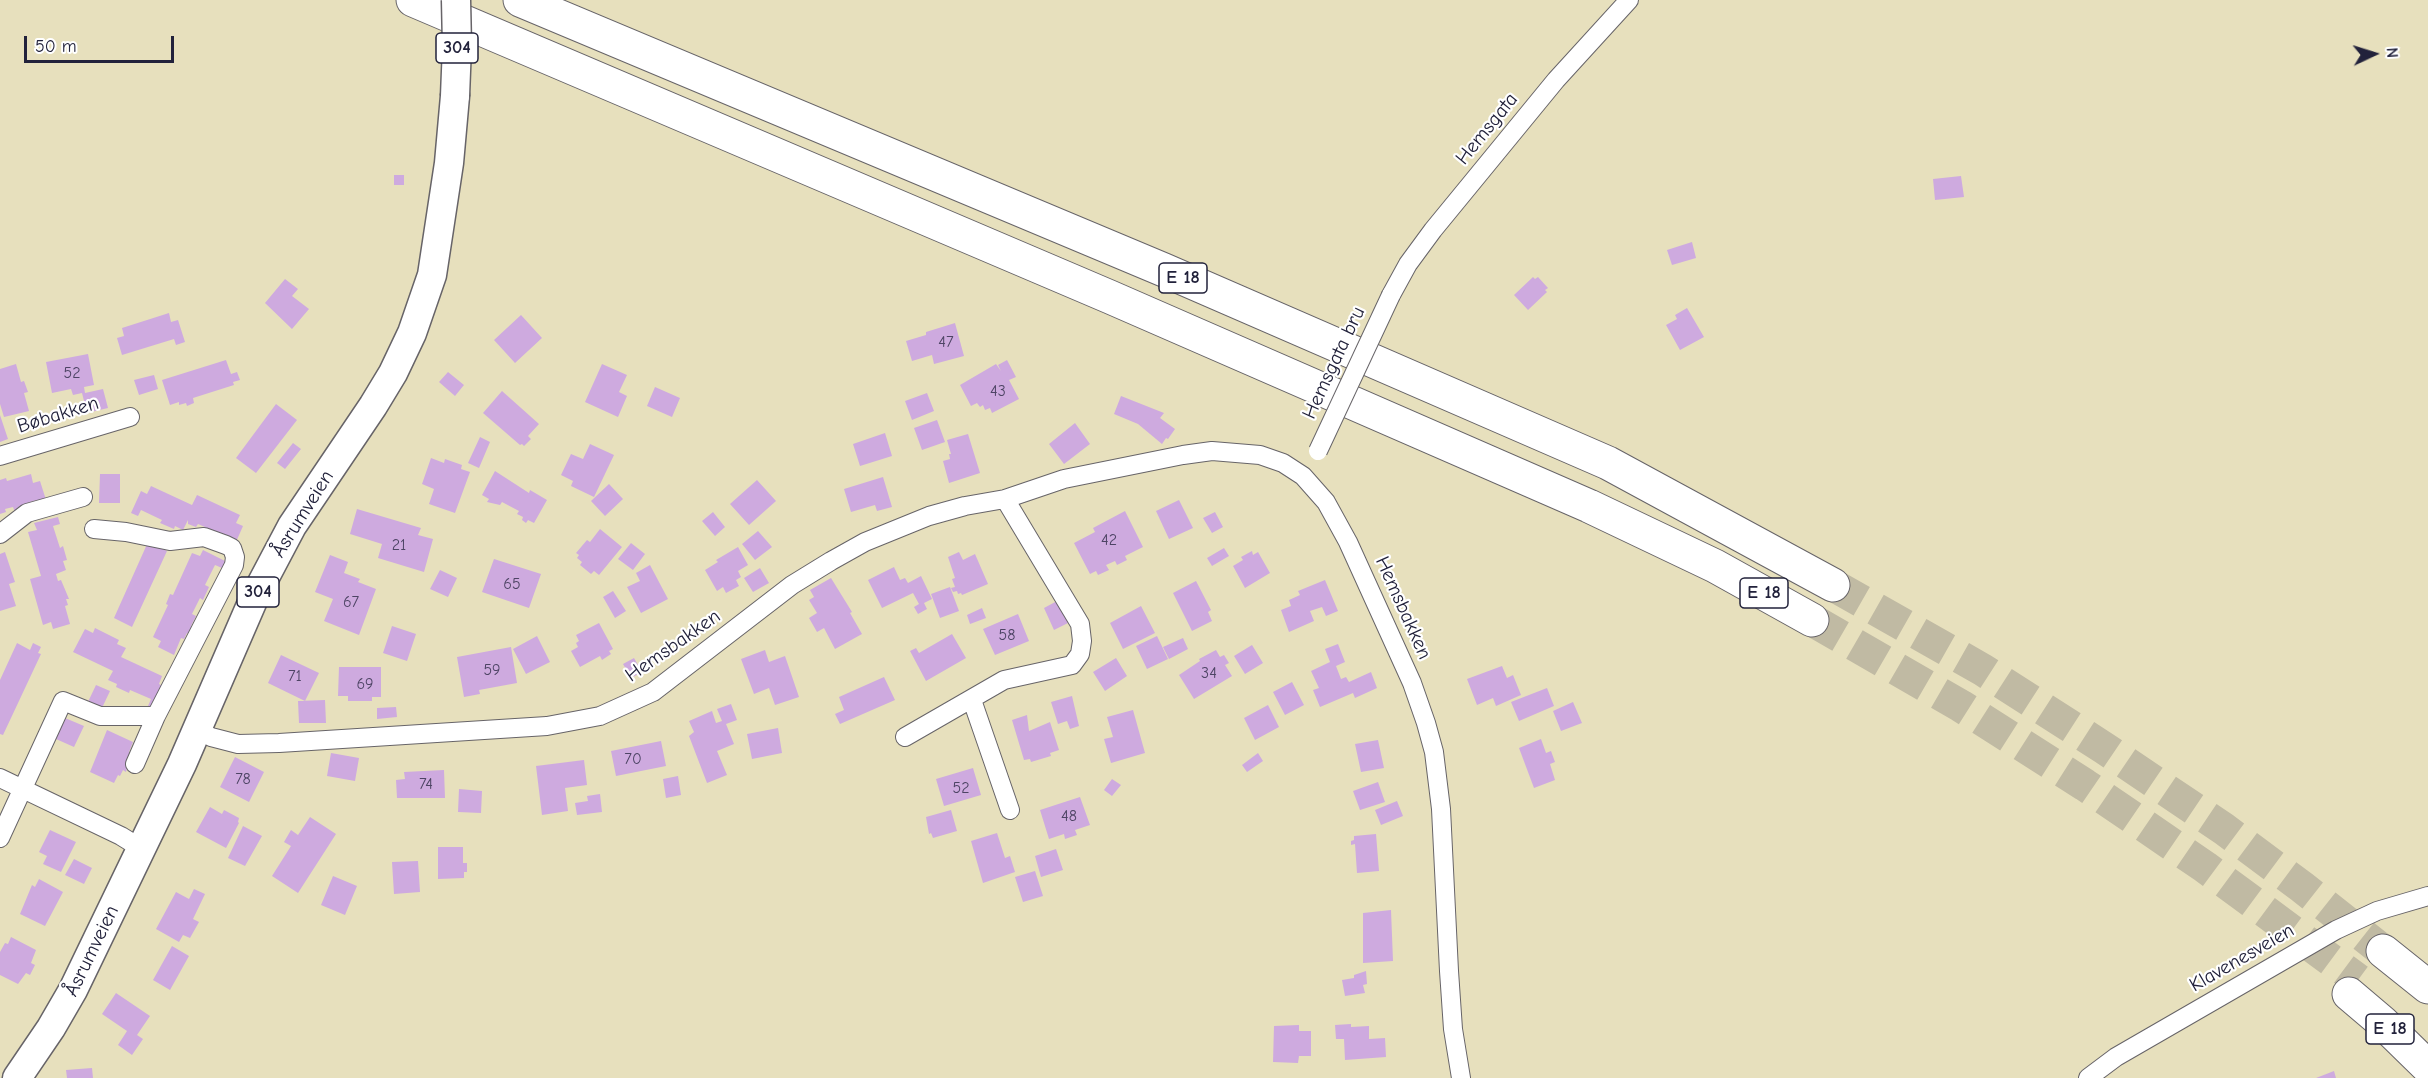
<!DOCTYPE html>
<html>
<head>
<meta charset="utf-8">
<style>
	body { margin:0 }
	#map { position:relative; width:2428px; height:1078px; overflow:hidden; background:#e7e0bd; font-family:"Comic Neue",sans-serif }
	canvas { display:block }
	.north { position:absolute; left:2344px; top:24px; width:60px; height:60px; -webkit-text-stroke:4px #fff; paint-order:stroke; rotate:86deg; font-size:16px; font-weight:700; line-height:24px; text-align:center; color:#22223b }
	.north::after { content:''; display:block; margin:auto; width:21px; height:27px; background:#22223b; clip-path:polygon(50% 0,100% 100%,50% 72%,0 100%) }
	.scale { position:absolute; left:24px; top:36px; width:150px; height:27px; box-sizing:border-box; border:3px solid #22223b; border-top:0; padding-left:8px; font-size:18px; line-height:21px; white-space:nowrap; color:#22223b; -webkit-text-stroke:4px #fff; paint-order:stroke }
</style>
</head>
<body>
<div id="map">
<canvas width="2428" height="1078"></canvas>
<div class="north">N</div>
<div class="scale">50 m</div>
</div>
<script>
const context = document.querySelector('canvas').getContext('2d');
context.lineJoin = 'round';
function fill(path, color) {
  context.fillStyle = color;
  context.fill(path, 'evenodd');
}
function shape(rows) {
  const path = new Path2D();
  for (const r of rows) {
    path.moveTo(r[0], r[1]);
    for (let i = 2; i < r.length; i += 2) path.lineTo(r[i], r[i + 1]);
  }
  return path;
}
function stroke(path, color, width, dash) {
  context.strokeStyle = color;
  context.lineWidth = width;
  context.lineCap = dash ? 'butt' : 'round';
  context.setLineDash(dash || []);
  context.stroke(path);
}
function drawText(font, color, halo, rows, align = 'center') {
  context.font = font + ' "Comic Neue",sans-serif';
  context.lineWidth = 4.5;
  context.setLineDash([]);
  context.textBaseline = 'middle';
  context.strokeStyle = halo;
  context.fillStyle = color;
  for (const [text, x, y, turn = 0] of rows) {
    context.save();
    context.translate(x, y);
    context.rotate((+turn || 0) * Math.PI / 180);
    context.textAlign = isNaN(turn) ? turn : align;
    if (halo) context.strokeText(text, 0, 0);
    context.fillText(text, 0, 0);
    context.restore();
  }
}
fill(shape([
	[394,175,404,175,404,185,394,185],
	[1961,176,1964,197,1935,200,1933,179],
	[1692,242,1696,258,1672,265,1667,250],
	[1533,277,1535,279,1538,277,1548,288,1545,290,1547,292,1528,310,1514,295],
	[285,279,298,289,292,296,309,309,292,329,265,303],
	[1687,308,1704,337,1680,350,1666,325,1677,319,1675,315],
	[169,313,171,322,178,320,185,342,176,345,174,339,122,355,117,338,124,336,122,328],
	[521,315,542,338,515,363,494,340],
	[955,323,964,356,934,364,932,355,912,361,906,341,926,335,926,332],
	[88,354,94,385,84,387,85,393,103,389,108,408,87,413,82,393,73,395,71,389,52,393,46,362],
	[226,360,231,374,237,372,240,380,233,382,234,385,193,398,194,403,187,406,186,403,179,405,179,402,170,405,162,380],
	[1007,360,1016,377,1009,380,1019,399,992,413,990,408,985,410,983,405,980,407,977,403,971,406,960,385,996,364,1001,371,998,365],
	[16,364,21,382,24,381,28,392,24,393,29,411,4,417,0,404,0,369],
	[602,364,627,375,619,392,627,396,618,417,585,402],
	[448,372,464,385,455,396,439,382],
	[154,375,158,389,139,395,134,380],
	[655,387,680,398,672,417,647,406],
	[502,391,539,424,528,436,531,439,524,446,522,444,520,445,483,413],
	[927,393,934,411,912,420,905,401],
	[1121,396,1164,413,1160,418,1175,429,1168,439,1166,438,1162,444,1138,424,1114,414],
	[276,404,297,420,256,473,236,458],
	[0,415,8,439,0,442],
	[937,420,945,442,922,450,914,428],
	[1075,423,1090,444,1064,464,1049,444],
	[885,433,892,456,860,466,853,444],
	[968,434,980,473,949,483,943,461,950,459,949,454,951,454,947,440],
	[480,437,490,442,479,468,468,463],
	[293,443,301,449,285,469,277,463],
	[590,444,614,455,594,497,571,486,573,481,561,475,571,454,583,459],
	[431,458,444,463,445,459,462,465,461,469,470,472,455,513,429,504,434,489,422,484],
	[495,471,529,493,530,490,547,500,534,523,528,520,526,523,522,520,523,517,517,514,519,511,502,502,500,505,487,502,489,499,482,495],
	[31,474,33,483,40,481,47,503,39,506,37,500,27,503,28,506,15,512,13,507,5,509,6,512,0,514,0,480,6,478,7,481],
	[100,474,120,474,120,503,99,503],
	[883,477,892,507,877,511,875,505,851,512,844,489],
	[757,480,776,501,749,525,730,504],
	[609,484,623,499,605,516,591,501],
	[151,486,192,505,197,495,240,515,236,523,243,526,236,542,202,533,205,527,198,524,196,527,188,524,188,520,183,530,175,526,174,529,160,523,162,520,141,510,138,516,131,513,141,491,147,494],
	[1179,500,1193,528,1169,539,1156,511],
	[357,509,421,528,418,535,433,539,424,572,378,558,382,544,350,534],
	[1125,511,1143,547,1125,556,1127,560,1117,565,1115,561,1106,565,1109,570,1098,575,1096,571,1090,574,1074,543,1095,532,1093,528],
	[713,512,725,527,715,536,702,521],
	[1215,512,1223,527,1212,533,1203,518],
	[58,517,60,524,53,526,60,548,63,546,67,560,63,561,66,570,56,574,58,581,61,580,69,599,66,599,68,605,65,606,70,624,53,629,51,622,43,625,30,579,41,576,28,532,37,530,34,523],
	[600,529,622,547,599,575,594,571,591,574,580,565,582,562,577,558,579,555,576,553,587,540,590,542],
	[758,531,772,547,755,560,742,544],
	[148,542,167,551,132,627,114,618],
	[631,543,645,554,633,570,618,559],
	[738,547,748,565,738,571,741,577,736,580,739,586,726,593,723,587,717,591,705,570,718,562,716,560],
	[1224,548,1229,556,1212,566,1207,558],
	[203,550,225,561,222,568,215,565,205,585,209,587,203,600,200,598,192,614,196,616,191,626,193,627,189,634,187,633,184,639,181,638,174,655,158,647,161,641,153,637,168,605,166,604,170,594,173,595,192,553,200,556],
	[1252,551,1253,555,1258,552,1270,573,1245,588,1233,566,1243,560,1241,557],
	[5,552,15,582,9,584,16,606,0,611,0,554],
	[959,552,963,560,975,554,988,584,962,595,961,593,958,594,957,591,953,592,951,588,955,587,952,579,955,578,948,557],
	[330,555,348,562,344,573,360,579,358,582,376,589,359,635,324,621,333,599,315,592],
	[494,559,541,574,529,608,482,592],
	[650,565,668,599,641,613,627,587,640,581,636,573],
	[894,567,900,580,905,578,908,583,921,576,932,599,924,603,927,609,918,614,914,607,919,604,913,593,882,608,868,580],
	[760,568,769,583,753,592,744,578],
	[440,570,457,578,448,597,430,589],
	[831,578,852,612,850,613,862,634,835,649,824,628,817,632,809,618,817,613,809,600,814,597,810,590],
	[1325,580,1338,611,1326,616,1322,607,1310,611,1314,621,1289,632,1281,610,1291,606,1289,600,1300,595,1298,591],
	[1196,581,1211,610,1208,612,1212,621,1192,631,1173,593],
	[950,587,959,611,940,618,931,594],
	[613,591,626,611,615,618,603,597],
	[1057,601,1068,623,1054,630,1044,608],
	[1141,606,1155,633,1123,649,1110,623],
	[982,608,986,618,970,624,967,615],
	[1018,614,1029,641,995,655,983,629],
	[599,623,613,649,609,651,611,654,602,660,600,656,580,667,571,651,578,647,576,643,579,641,576,635],
	[392,626,416,634,407,661,383,653],
	[95,628,119,640,117,644,126,648,121,657,162,676,159,684,166,688,155,709,148,706,151,699,130,690,129,693,116,687,117,684,108,680,113,671,73,652,85,629,93,633],
	[952,634,966,658,926,681,910,651,916,648,919,653],
	[537,636,550,662,526,674,513,649],
	[1157,636,1168,659,1147,669,1136,646],
	[1183,638,1188,649,1169,659,1163,647],
	[17,643,30,650,33,643,41,647,38,653,41,654,3,735,0,734,0,680],
	[1338,644,1345,662,1336,666,1341,679,1346,677,1349,682,1371,672,1377,688,1355,698,1353,693,1320,707,1313,690,1319,688,1311,671,1330,662,1325,649],
	[1252,645,1263,663,1245,674,1234,656],
	[511,647,517,683,479,690,480,694,464,697,457,657],
	[765,650,769,662,785,656,799,697,775,705,769,688,754,694,741,659],
	[1216,650,1220,657,1224,655,1229,663,1225,665,1232,676,1194,699,1179,675,1200,661,1199,659],
	[281,655,319,673,305,701,268,683],
	[634,658,642,672,631,678,623,664],
	[1116,658,1127,676,1105,691,1093,672],
	[1502,666,1507,678,1513,675,1521,695,1496,706,1493,698,1477,705,1467,679],
	[339,667,381,667,381,697,372,697,372,701,348,701,348,696,338,696],
	[884,677,895,700,840,724,835,714,844,710,839,697],
	[1292,682,1304,705,1285,715,1273,692],
	[96,685,110,691,101,710,87,704],
	[1547,688,1554,706,1519,721,1511,702],
	[1072,696,1079,726,1070,729,1067,721,1058,724,1051,702],
	[325,700,326,723,299,723,298,701],
	[1573,702,1582,723,1561,731,1553,711],
	[731,704,737,720,726,724,734,744,717,751,727,775,707,783,689,736,694,732,689,721,712,711,716,723,722,721,717,709],
	[1268,705,1279,727,1255,740,1244,718],
	[396,707,397,717,377,719,377,708],
	[1133,710,1145,753,1111,763,1104,739,1113,737,1107,717],
	[1027,715,1029,731,1050,722,1059,750,1050,753,1051,756,1031,762,1030,759,1024,760,1012,720],
	[65,718,84,726,74,747,56,739],
	[778,728,782,753,752,759,747,734],
	[107,730,133,742,129,752,131,753,126,772,123,770,120,776,118,775,114,783,90,772],
	[1541,739,1546,753,1551,751,1555,762,1550,764,1555,780,1534,788,1519,748],
	[1378,740,1384,768,1361,772,1355,744],
	[661,741,666,766,616,776,611,751],
	[331,753,359,758,355,781,327,776],
	[1258,753,1263,761,1247,772,1242,765],
	[235,757,264,772,249,802,220,787],
	[584,760,587,785,565,788,568,811,542,815,536,766],
	[973,768,981,795,944,806,936,779],
	[444,770,445,798,397,798,396,780,405,779,404,772],
	[678,776,681,795,666,798,663,779],
	[1112,779,1121,785,1112,796,1104,790],
	[1378,782,1385,802,1360,810,1353,791],
	[459,789,482,791,481,813,458,812],
	[600,794,602,812,577,815,575,803,588,801,587,796],
	[1080,797,1090,825,1075,830,1077,835,1065,839,1064,834,1049,839,1040,810],
	[1397,801,1403,816,1381,825,1375,810],
	[210,807,222,814,224,810,239,818,238,822,239,823,226,848,196,832],
	[951,810,957,831,933,838,931,833,929,834,926,817],
	[310,817,336,834,298,893,272,876,291,846,284,842,291,830,298,835],
	[243,826,262,836,245,866,228,858],
	[50,830,76,842,61,872,43,864,47,856,39,852],
	[997,833,1005,858,1010,856,1015,872,983,883,971,841],
	[1376,834,1379,871,1357,873,1355,844,1351,845,1351,841,1354,840,1354,836],
	[438,847,463,847,463,863,467,863,467,872,464,872,464,878,438,879],
	[1056,849,1063,870,1041,877,1035,856],
	[74,859,92,868,84,884,65,875],
	[418,861,420,892,394,894,392,862],
	[1035,871,1043,896,1023,902,1015,877],
	[333,876,357,886,345,915,321,905],
	[39,879,63,892,45,926,20,914,32,885,35,887],
	[194,889,205,894,193,919,199,922,190,938,183,935,179,942,156,929,176,892,189,899],
	[1391,910,1393,961,1363,963,1363,913],
	[11,937,36,950,31,963,35,965,30,975,26,973,18,984,0,975,0,952,5,943,8,944],
	[172,946,189,956,170,990,153,980],
	[1366,971,1367,984,1363,985,1365,993,1345,996,1342,980,1354,978,1354,975],
	[116,993,150,1016,137,1035,143,1039,132,1055,118,1045,127,1031,102,1014],
	[1351,1024,1351,1027,1369,1026,1369,1039,1385,1038,1386,1057,1345,1060,1344,1039,1336,1039,1335,1025],
	[1299,1025,1299,1031,1311,1031,1311,1056,1299,1056,1298,1063,1273,1062,1274,1026],
	[92,1068,93,1078,67,1078,66,1070],
	[2334,1071,2336,1078,2316,1078]
]), '#ceaadf');
stroke(shape([
	[1833,585,1983,670,2104,748,2224,829,2302,887,2383,951],
	[1812,620,1961,706,2085,785,2205,867,2358,980]
]), '#c0baa3', 33, [33, 16]);
const minor = shape([
	[1391,295,1408,264,1433,230,1556,80,1629,0],
	[0,456,130,417],
	[94,529,126,532,170,541,204,537,226,545,232,548,235,557,234,565,156,716,135,764],
	[0,534,27,513,83,497],
	[972,700,1010,810],
	[197,729,211,737,238,744,279,743,547,726,600,716,653,692,792,585,831,561,865,542,929,516,965,506,1005,499,1064,479,1183,455,1212,451,1260,455,1283,463,1303,476,1326,502,1348,542,1412,683,1426,723,1434,752,1441,809,1449,971,1453,1029,1461,1078],
	[905,737,1004,680,1072,665,1080,654,1082,641,1080,624,1005,499],
	[0,778,121,836,142,849],
	[0,838,63,701,100,716,156,716],
	[2088,1078,2116,1057,2336,930,2377,911,2428,896]
]);
const primary = shape([
	[17,1078,51,1028,73,990,182,764,254,598,292,526,373,406,393,373,412,333,432,275,449,163,455,96]
]);
const motorway = shape([
	[413,0,1110,297,1589,506,1715,566,1812,620],
	[520,0,1164,270,1608,463,1833,585],
	[2383,951,2428,987],
	[2349,994,2382,1022,2428,1067]
]);
stroke(minor, '#676468', 20);
stroke(primary, '#676468', 31);
stroke(motorway, '#676468', 35);
stroke(minor, '#fff', 18);
stroke(primary, '#fff', 28);
stroke(motorway, '#fff', 33);
const minorBridge = shape([
	[1318,451,1391,295]
]);
const primaryBridge = shape([
	[455,96,457,46,456,0]
]);
stroke(minorBridge, '#676468', 20, []);
stroke(primaryBridge, '#676468', 31, []);
stroke(minorBridge, '#fff', 18);
stroke(primaryBridge, '#fff', 28);
drawText('16px', '#4d4464', null, [
	["47",946,342],
	["52",72,373],
	["43",998,391],
	["42",1109,540],
	["21",399,545],
	["65",512,584],
	["67",351,602],
	["58",1007,635],
	["59",492,670],
	["34",1209,673],
	["71",295,676],
	["69",365,684],
	["70",633,759],
	["78",243,779],
	["74",426,784],
	["52",961,788],
	["48",1069,816]
]);
for (const [x, y, w] of [
	[457,48,42],
	[1183,278,48],
	[258,592,42],
	[1764,593,48],
	[2390,1029,48]
]) {
  const box = new Path2D();
  box.roundRect(x - w / 2, y - 15, w, 30, 4.5);
  context.fillStyle = '#fff';
  context.fill(box);
  stroke(box, '#22223b', 1.5);
}
drawText('bold 18px', '#22223b', null, [
	["304",457,48],
	["E 18",1183,278],
	["304",258,592],
	["E 18",1764,593],
	["E 18",2390,1029]
]);
drawText('20px', '#22223b', '#fff', [
	["Hemsgata",1487,129,-51],
	["Hemsgata bru",1334,363,-65],
	["Bøbakken",58,415,-17],
	["Åsrumveien",303,514,-58],
	["Hemsbakken",1403,608,66],
	["Hemsbakken",673,646,-35],
	["Åsrumveien",92,951,-64],
	["Klavenesveien",2242,958,-30]
]);
</script>
</body>
</html>
